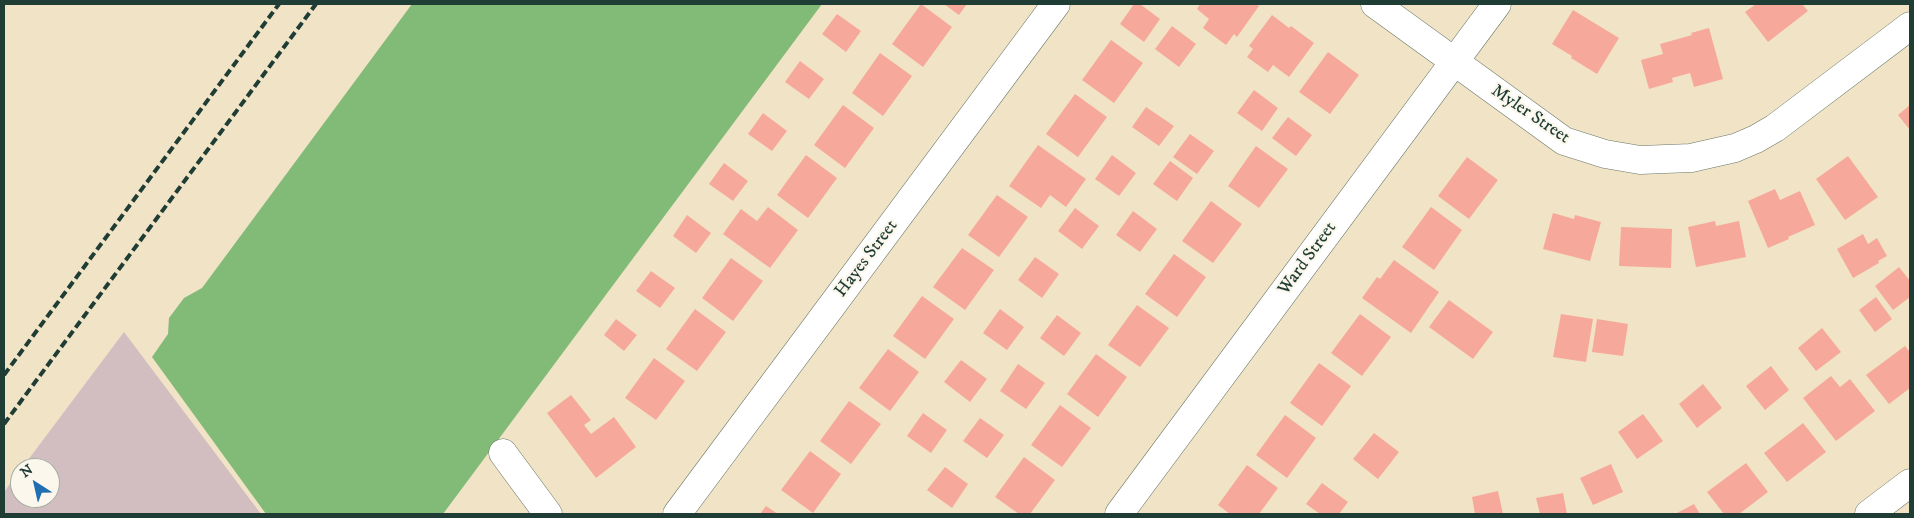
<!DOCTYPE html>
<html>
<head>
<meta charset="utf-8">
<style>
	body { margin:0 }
	#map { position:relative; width:1914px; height:518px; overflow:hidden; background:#f1e3c6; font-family:"IM FELL DW Pica",serif }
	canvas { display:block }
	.frame { position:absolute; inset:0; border:5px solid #1f3d34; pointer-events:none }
	.north { position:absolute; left:10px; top:458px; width:50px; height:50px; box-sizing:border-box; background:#fbf7ec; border:1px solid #a3ada2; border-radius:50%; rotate:325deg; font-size:14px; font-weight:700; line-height:20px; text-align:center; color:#1f3d34 }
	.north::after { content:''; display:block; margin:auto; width:18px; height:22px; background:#1f6fb2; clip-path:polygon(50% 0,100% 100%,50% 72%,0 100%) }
</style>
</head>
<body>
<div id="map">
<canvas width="1914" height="518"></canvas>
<div class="frame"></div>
<div class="north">N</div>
</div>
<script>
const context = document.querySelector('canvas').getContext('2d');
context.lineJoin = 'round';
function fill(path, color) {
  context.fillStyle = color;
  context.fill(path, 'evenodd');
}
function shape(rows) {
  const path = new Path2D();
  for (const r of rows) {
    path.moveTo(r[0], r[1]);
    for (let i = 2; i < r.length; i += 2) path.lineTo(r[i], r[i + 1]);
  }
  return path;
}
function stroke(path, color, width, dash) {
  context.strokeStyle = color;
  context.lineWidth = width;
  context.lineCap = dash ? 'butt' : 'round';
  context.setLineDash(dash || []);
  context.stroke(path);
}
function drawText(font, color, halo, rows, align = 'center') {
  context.font = font + ' "IM FELL DW Pica",serif';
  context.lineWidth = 4.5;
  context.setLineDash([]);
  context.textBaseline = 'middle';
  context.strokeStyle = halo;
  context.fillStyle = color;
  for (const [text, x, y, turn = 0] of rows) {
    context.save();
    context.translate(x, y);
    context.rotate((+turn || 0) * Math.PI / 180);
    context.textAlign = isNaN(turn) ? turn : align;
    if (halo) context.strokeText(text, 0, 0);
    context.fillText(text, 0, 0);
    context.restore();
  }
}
fill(shape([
	[124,332,261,514,4,514,4,492,20,470,20,498,50,498,50,468,22,468]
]), '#d2bec1');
fill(shape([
	[412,4,822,4,443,514,266,514,152,357,168,334,169,318,184,298,202,288]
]), '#82ba77');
fill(shape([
	[921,4,952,27,923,67,892,44],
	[944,4,967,4,959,15],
	[1134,4,1140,4,1160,19,1144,42,1120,24],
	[1200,4,1256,4,1259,6,1237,37,1234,34,1226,45,1203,28,1209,19,1197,9],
	[1756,4,1802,4,1808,11,1768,42,1745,12],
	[1573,10,1619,38,1597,74,1571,58,1572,56,1552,44],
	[837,14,861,31,846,52,822,34],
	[1272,15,1289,28,1291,26,1314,43,1289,77,1273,65,1268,72,1247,57,1253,49,1249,46],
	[1172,26,1196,44,1179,67,1155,49],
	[1709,28,1723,79,1694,87,1690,73,1672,78,1673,82,1649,89,1641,60,1663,54,1660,44,1692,35,1691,33],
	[1111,40,1143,63,1114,103,1082,80],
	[1328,52,1359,75,1330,114,1299,92],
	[880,53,912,76,883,116,852,93],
	[800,61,824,79,809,99,785,82],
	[1254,90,1278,108,1262,131,1237,113],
	[1075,94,1107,117,1078,157,1046,134],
	[843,105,874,128,845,168,814,145],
	[1910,105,1910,130,1898,115],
	[1146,107,1174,126,1159,146,1132,127],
	[763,113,787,131,772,151,748,134],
	[1288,117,1312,135,1296,156,1272,138],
	[1190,134,1214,151,1197,174,1173,157],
	[1038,145,1086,179,1066,207,1050,195,1041,208,1009,186],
	[1256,146,1288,169,1259,208,1228,186],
	[806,155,837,178,808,218,777,195],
	[1112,155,1136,173,1119,196,1095,179],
	[1848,156,1878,197,1845,220,1816,179],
	[1467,157,1498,180,1469,219,1438,196],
	[1170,161,1193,178,1177,201,1153,184],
	[724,163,748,181,733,201,709,184],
	[1775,189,1780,200,1800,191,1815,225,1788,237,1789,239,1768,248,1748,201],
	[997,195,1028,217,999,257,968,235],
	[1211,201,1242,224,1213,263,1182,241],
	[768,207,798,230,770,268,723,234,741,209,757,221],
	[1431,207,1462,230,1434,270,1402,247],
	[1075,208,1099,226,1082,249,1058,231],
	[1133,211,1157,229,1140,252,1116,235],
	[1553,213,1574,219,1575,215,1601,222,1590,261,1543,249],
	[687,215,711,233,696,253,673,236],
	[1715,221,1716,226,1739,221,1746,257,1696,267,1688,227],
	[1621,227,1672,229,1671,268,1619,266],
	[1863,234,1868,244,1877,238,1887,256,1878,261,1879,263,1853,278,1837,249],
	[962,248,994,270,965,310,933,287],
	[1174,254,1206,277,1177,317,1145,294],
	[1035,257,1059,274,1042,298,1018,280],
	[731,258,763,281,733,321,702,298],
	[1394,260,1439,292,1411,333,1362,298,1377,277,1380,279],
	[1899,267,1910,281,1910,297,1893,310,1875,286],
	[651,271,675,288,660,308,636,291],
	[922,296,954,319,925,359,893,336],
	[1876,297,1892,319,1875,332,1859,310],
	[1449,300,1493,332,1473,359,1429,327],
	[1137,305,1169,328,1140,367,1108,345],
	[695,309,726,332,697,371,666,349],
	[1000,309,1024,327,1007,350,983,333],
	[1360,314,1391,337,1362,376,1331,353],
	[1561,314,1593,319,1586,362,1553,357],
	[1057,315,1081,333,1064,356,1040,338],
	[616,319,637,335,624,351,604,335],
	[1597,319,1628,324,1623,356,1592,352],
	[1822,328,1841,352,1816,371,1798,348],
	[1905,346,1910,352,1910,388,1889,404,1866,375],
	[888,349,919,372,890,411,859,388],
	[1096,354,1127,377,1098,417,1067,394],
	[654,358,685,381,656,420,625,398],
	[961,360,987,379,970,402,944,382],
	[1319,363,1351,386,1322,426,1290,403],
	[1018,364,1045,383,1026,409,1000,391],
	[1771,366,1789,390,1765,410,1746,386],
	[1831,376,1840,387,1850,379,1875,411,1836,441,1803,398],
	[1703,384,1722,408,1697,428,1679,404],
	[571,395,591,420,584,425,591,434,614,417,636,447,596,478,547,413],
	[849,401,881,424,851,464,820,441],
	[1060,405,1091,428,1062,467,1031,445],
	[923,413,947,430,931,453,907,436],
	[1643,414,1663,441,1637,459,1618,432],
	[1285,415,1316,438,1287,478,1256,455],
	[980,418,1004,435,987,458,963,441],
	[1803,423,1826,452,1787,482,1764,453],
	[1374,433,1399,452,1378,479,1353,459],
	[810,451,841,474,813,513,781,490],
	[1024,457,1055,480,1030,514,1019,514,995,497],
	[1746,463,1768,492,1739,514,1724,514,1707,492],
	[1611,464,1623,492,1593,505,1580,478],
	[1247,465,1278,488,1259,514,1230,514,1218,505],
	[945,467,968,484,952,508,927,490],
	[1322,483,1348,502,1339,514,1320,514,1306,504],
	[1498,491,1503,514,1475,514,1472,497],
	[1563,493,1567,514,1540,514,1536,498],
	[1694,504,1700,514,1675,514],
	[766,506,778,514,760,514]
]), '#f6a99b');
const minor = shape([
	[1375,4,1564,141,1605,154,1640,160,1691,158,1735,148,1756,139,1775,128,1910,26],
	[503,453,548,514],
	[677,514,1056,4],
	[1119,514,1497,4],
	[1869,514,1910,483]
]);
stroke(minor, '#687767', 29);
stroke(minor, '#fff', 28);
stroke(shape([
	[4,375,279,4],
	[4,424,316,4]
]), '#1f3d34', 4, [8, 4]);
drawText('18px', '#1f3d34', '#fbf7ec', [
	["Myler Street",1530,115,34],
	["Hayes Street",867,259,-53],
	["Ward Street",1308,259,-54]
]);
</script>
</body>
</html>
